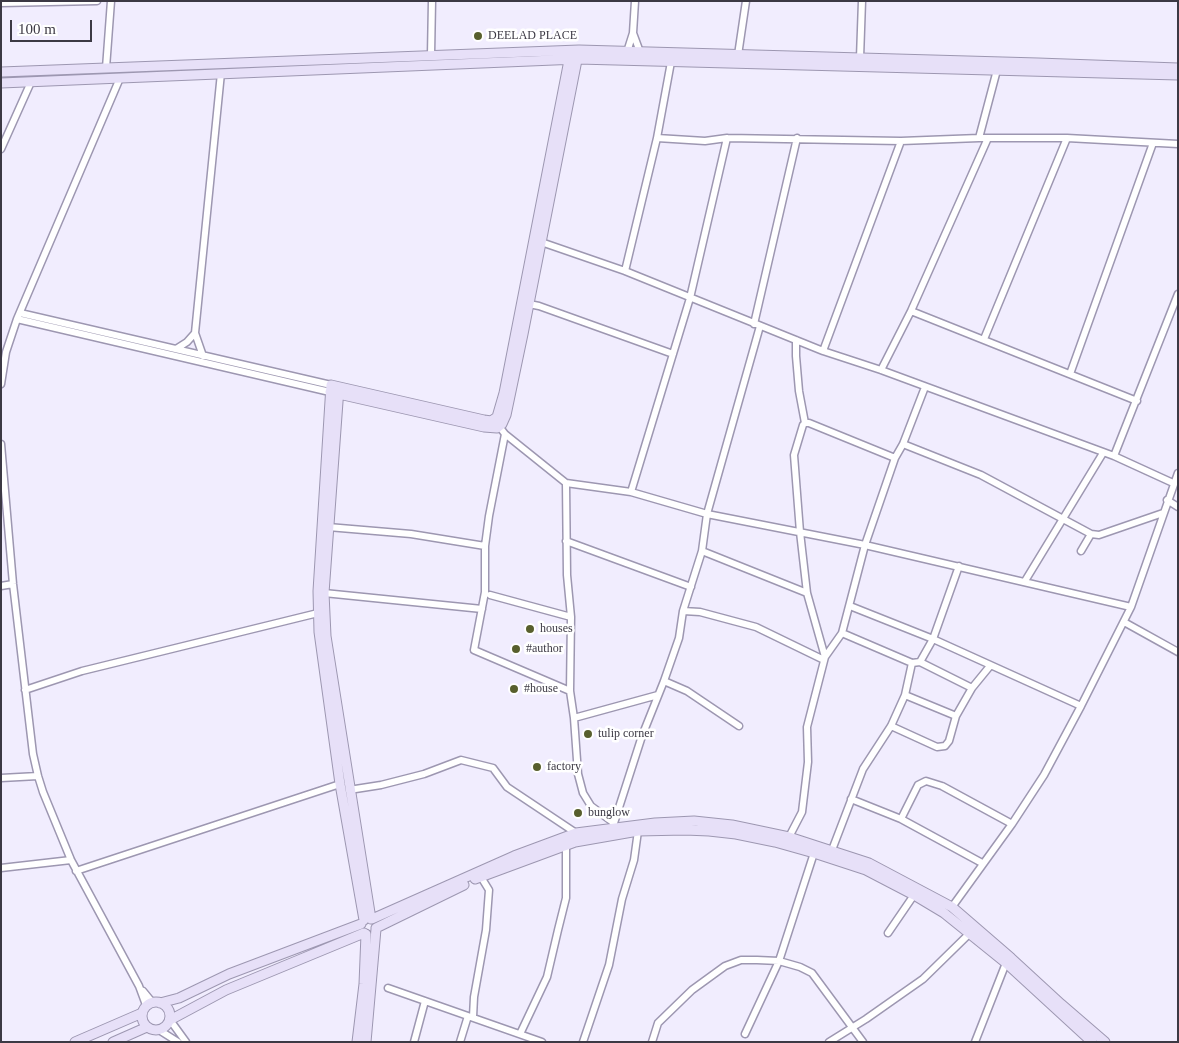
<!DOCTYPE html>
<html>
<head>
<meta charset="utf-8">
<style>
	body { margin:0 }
	#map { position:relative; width:1179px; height:1043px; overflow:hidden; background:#f1edfe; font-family:"Times New Roman",serif }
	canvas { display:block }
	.frame { position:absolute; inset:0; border:2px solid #3c3944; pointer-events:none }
	.scale { position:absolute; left:10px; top:20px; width:82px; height:22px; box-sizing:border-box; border:2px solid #3c3944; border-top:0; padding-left:6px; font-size:15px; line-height:18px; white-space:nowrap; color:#3c3944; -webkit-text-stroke:4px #fff; paint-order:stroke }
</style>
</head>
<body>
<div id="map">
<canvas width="1179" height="1043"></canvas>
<div class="frame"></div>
<div class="scale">100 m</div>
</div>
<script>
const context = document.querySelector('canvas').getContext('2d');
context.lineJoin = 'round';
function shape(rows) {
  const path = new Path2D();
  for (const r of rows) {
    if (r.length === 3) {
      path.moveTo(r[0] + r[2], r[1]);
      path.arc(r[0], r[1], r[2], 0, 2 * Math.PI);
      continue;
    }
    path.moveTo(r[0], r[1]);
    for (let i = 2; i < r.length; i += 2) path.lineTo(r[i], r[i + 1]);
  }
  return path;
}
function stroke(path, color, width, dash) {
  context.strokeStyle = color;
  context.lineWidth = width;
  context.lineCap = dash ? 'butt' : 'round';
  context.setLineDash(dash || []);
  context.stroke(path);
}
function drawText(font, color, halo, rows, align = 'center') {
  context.font = font + ' "Times New Roman",serif';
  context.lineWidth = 5;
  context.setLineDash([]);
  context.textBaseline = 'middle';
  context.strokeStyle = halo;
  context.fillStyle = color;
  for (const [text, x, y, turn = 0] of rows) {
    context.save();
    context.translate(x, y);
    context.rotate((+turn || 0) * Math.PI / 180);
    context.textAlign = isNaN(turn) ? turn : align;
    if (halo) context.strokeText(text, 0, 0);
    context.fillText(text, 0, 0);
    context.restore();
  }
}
const street = shape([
	[1,3,97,1],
	[633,33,640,52],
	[627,52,633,33,635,1],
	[431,55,432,1],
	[738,55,746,1],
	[860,58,862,1],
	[106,68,111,1],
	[657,138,705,141,727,138,901,141,979,138,1067,138,1178,144],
	[979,138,997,70],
	[1,149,31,82],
	[541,242,625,271,823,351,881,370,1114,456,1173,483],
	[625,271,657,138,671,62],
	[529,304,539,306,673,354],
	[911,311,1137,401],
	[20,313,331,385],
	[17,319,330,392],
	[754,324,797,138],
	[984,339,1067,138],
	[796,340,796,356,799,391,805,423,803,425,794,455,800,532,807,593,825,657],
	[176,349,187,342,195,333],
	[823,351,901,141],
	[203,356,195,333,221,73],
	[881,370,911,311,988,138],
	[1070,374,1153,143],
	[1,384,6,352,17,319,120,78],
	[805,423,809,423,895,458],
	[498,425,505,434,566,483,631,492,707,514,865,545,1131,607],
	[505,434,489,516,485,546,485,592,474,650,570,691],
	[1,444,13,584,33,754,38,776,43,792,71,860,139,986,146,1005],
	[903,444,981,475,1091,534],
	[1114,456,1178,294],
	[566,483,567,575,571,617,570,691,574,718,578,774,583,793,591,806,614,823,614,826],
	[631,492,690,298,727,138],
	[1167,500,1178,507],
	[328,527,411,534,485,546],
	[566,541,691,587],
	[702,551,807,593],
	[1081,551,1091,534,1099,535,1163,513],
	[1025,581,1103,453],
	[1,586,13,584],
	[324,593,482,609],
	[490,595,571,617],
	[850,606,933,639,1081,706],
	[683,611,700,612,756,627,824,660],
	[1124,622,1178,652],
	[842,633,912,663],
	[920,662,972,688],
	[664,681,687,691,739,726],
	[25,690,82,671,318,613],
	[905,695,956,716],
	[574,718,658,695],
	[891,726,937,747,945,746,949,741,956,716,972,688,990,666],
	[1,778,38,776],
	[349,790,381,785,424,774,461,760,493,768,507,787,576,833],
	[851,799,901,819,982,863],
	[901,819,918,785,926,781,942,786,1012,824],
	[614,823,642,736,664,681,679,638,683,611,702,551,707,514,760,326],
	[789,837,802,812,808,762,807,727,825,657,842,633,865,545,895,458,903,444,925,387],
	[832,850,863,769,891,726,905,695,912,663,920,662,933,639,959,566],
	[1,868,71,860],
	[76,871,340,784],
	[952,907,1012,824,1044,775,1081,706,1131,607,1178,473],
	[888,933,914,895],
	[388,988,542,1042],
	[143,991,152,1002],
	[473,1017,474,997,486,930,489,890,481,877],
	[170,1020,186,1042],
	[159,1030,178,1042],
	[520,1034,547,977,558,930,566,898,566,846],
	[745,1034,779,961,814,853],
	[414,1042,425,1001],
	[460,1042,468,1016],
	[583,1042,609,965,622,899,634,860,638,831],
	[652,1042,658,1023,692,990,725,966,741,960,757,960,779,961,800,967,812,973,863,1042],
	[829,1042,866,1019,923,979,970,933],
	[975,1042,1006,963]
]);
const secondary = shape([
	[1,72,579,50,1038,63,1178,68],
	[1,83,578,59,1178,75],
	[339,388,324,593,326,636,371,919],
	[330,392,484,427,497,428,502,424,506,415,523,334,578,55],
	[475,879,575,842,638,831,685,830,709,831,736,834,775,842,814,853,866,870,914,895,944,913,1006,963,1092,1042],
	[372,919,514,856,576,833,655,823,694,821,732,825,789,837,869,863,952,907,1011,958,1061,1004,1105,1042],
	[364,920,340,784,319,632,318,591,331,385,484,420,491,421,497,417,504,393,570,55],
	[376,928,464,885],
	[156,1016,14],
	[160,1003,179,998,229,974,361,924],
	[170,1020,226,990,364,933],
	[75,1042,142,1013],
	[113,1042,147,1027],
	[357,1042,364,984,366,934],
	[366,1042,376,929]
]);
stroke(street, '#9d97b1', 9);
stroke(secondary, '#9d97b1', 11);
stroke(street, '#fff', 6);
stroke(secondary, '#e7e0f8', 9);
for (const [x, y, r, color] of [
	[478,36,5,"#585f2d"],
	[530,629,5,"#585f2d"],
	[516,649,5,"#585f2d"],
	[514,689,5,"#585f2d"],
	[588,734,5,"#585f2d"],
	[537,767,5,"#585f2d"],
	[578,813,5,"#585f2d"]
]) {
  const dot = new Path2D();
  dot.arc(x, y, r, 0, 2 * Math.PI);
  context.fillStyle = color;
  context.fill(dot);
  stroke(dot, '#fff', 2);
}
drawText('12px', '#3c3944', '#fff', [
	["DEELAD PLACE",488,36],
	["houses",540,629],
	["#author",526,649],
	["#house",524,689],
	["tulip corner",598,734],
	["factory",547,767],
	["bunglow",588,813]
], 'left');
</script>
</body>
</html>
